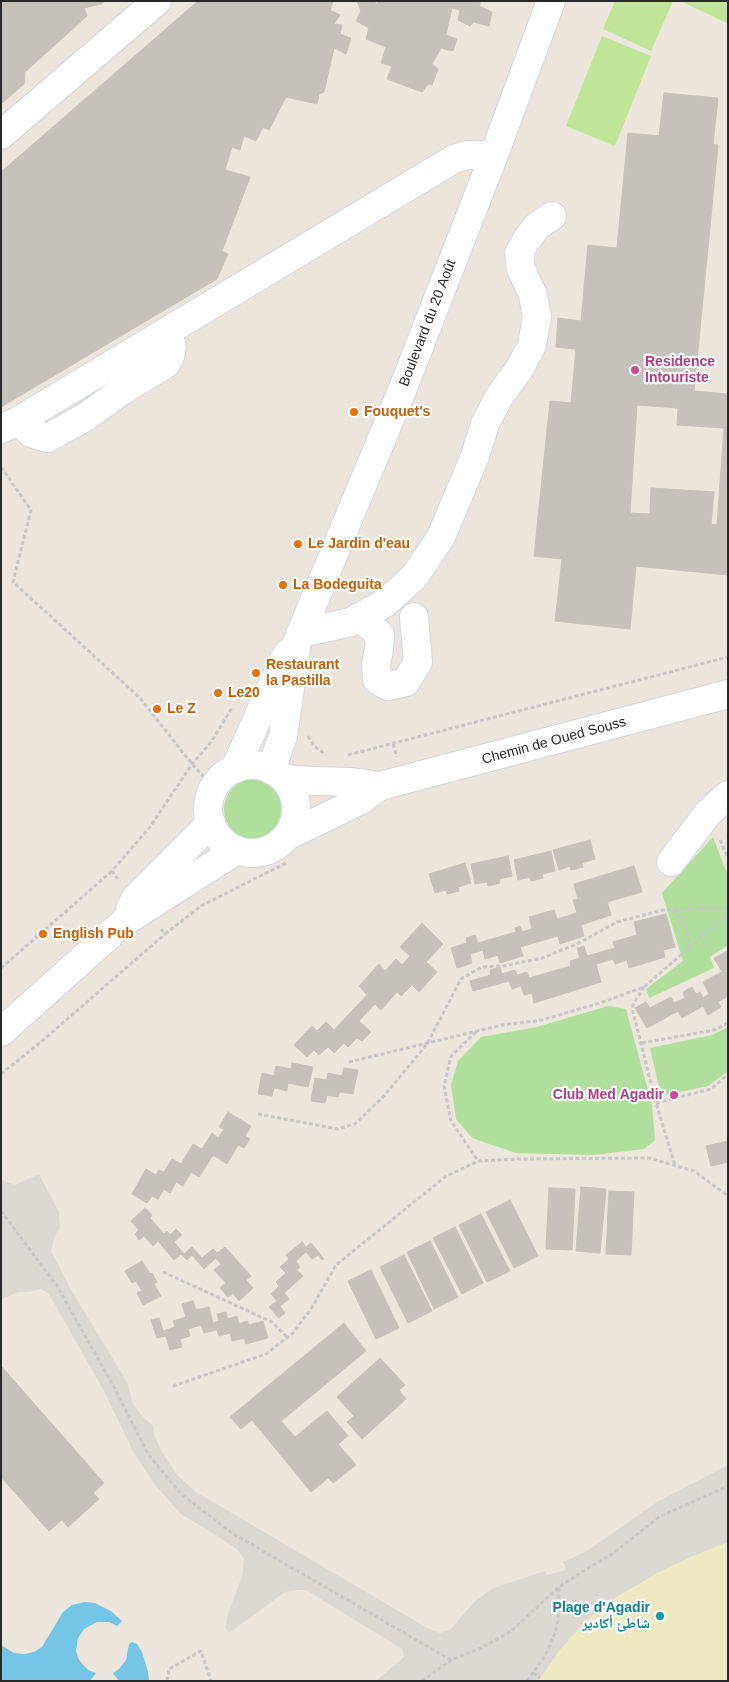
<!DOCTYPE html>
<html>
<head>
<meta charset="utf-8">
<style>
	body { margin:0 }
	#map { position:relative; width:729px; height:1682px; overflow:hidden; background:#ebe5dc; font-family:Arial,sans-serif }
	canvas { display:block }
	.frame { position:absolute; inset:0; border:2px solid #292929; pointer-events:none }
</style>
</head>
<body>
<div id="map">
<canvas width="729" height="1682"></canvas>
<div class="frame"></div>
</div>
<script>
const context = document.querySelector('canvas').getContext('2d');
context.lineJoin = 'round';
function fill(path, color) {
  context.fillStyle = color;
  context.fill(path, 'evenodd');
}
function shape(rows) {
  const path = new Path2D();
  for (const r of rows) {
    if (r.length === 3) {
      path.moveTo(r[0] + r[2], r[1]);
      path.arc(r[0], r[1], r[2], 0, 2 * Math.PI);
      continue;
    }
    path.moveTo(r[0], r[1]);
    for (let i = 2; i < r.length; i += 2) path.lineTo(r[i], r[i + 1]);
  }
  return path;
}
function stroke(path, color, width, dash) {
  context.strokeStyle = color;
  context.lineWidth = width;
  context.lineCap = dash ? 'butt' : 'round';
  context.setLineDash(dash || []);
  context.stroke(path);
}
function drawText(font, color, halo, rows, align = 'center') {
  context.font = font + ' Arial,"Noto Naskh Arabic",sans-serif';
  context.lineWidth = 4.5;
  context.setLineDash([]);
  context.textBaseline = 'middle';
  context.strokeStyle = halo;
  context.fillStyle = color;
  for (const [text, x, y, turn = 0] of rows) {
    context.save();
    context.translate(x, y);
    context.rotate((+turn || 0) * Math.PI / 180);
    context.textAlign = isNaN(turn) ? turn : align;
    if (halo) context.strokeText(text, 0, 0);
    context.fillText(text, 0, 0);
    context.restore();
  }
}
fill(shape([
	[254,809,30],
	[713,837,728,876,728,945,710,957,714,968,649,998,646,989,683,961,662,893],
	[608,1006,626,1009,652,1105,655,1140,644,1149,593,1155,516,1153,472,1138,456,1119,451,1085,458,1061,481,1037,537,1027],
	[728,1027,728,1071,708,1086,661,1096,650,1048,712,1035]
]), '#b0de9b');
fill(shape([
	[728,1542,728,1681,538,1681,560,1650,580,1627,603,1605,659,1572,693,1556]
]), '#eee9c0');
fill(shape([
	[615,1,673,1,651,51,603,29],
	[680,1,728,1,728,21,727,23],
	[602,36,651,56,615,146,566,126]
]), '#c1e597');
fill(shape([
	[39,1174,59,1212,60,1227,55,1236,51,1251,70,1288,127,1382,133,1404,143,1417,153,1426,154,1435,162,1452,177,1475,196,1492,429,1629,440,1633,451,1629,475,1601,493,1588,545,1571,547,1575,566,1570,563,1562,587,1551,657,1502,728,1465,728,1542,693,1556,659,1572,603,1605,580,1627,560,1650,538,1681,376,1681,404,1657,402,1649,306,1590,296,1590,285,1592,229,1633,225,1627,228,1614,242,1576,244,1559,238,1550,219,1537,181,1514,155,1485,133,1451,104,1391,49,1294,41,1289,28,1292,19,1292,1,1299,1,1180,15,1185]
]), '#dbd8d2');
fill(shape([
	[85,1602,95,1603,111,1611,122,1621,117,1626,109,1622,97,1622,84,1629,78,1638,76,1651,79,1660,88,1670,96,1673,90,1681,1,1681,1,1645,14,1653,24,1654,34,1652,42,1647,63,1612,72,1605],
	[132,1642,137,1644,142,1652,148,1672,149,1681,119,1681,113,1673,119,1669,126,1660,129,1644]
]), '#75c5e7');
const building = shape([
	[1,1,105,1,101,4,84,8,87,16,25,72,24,84,1,104,1,1],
	[198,1,333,1,330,10,340,15,334,24,342,25,340,34,351,38,346,54,334,48,324,92,319,94,317,104,286,97,269,130,263,127,256,141,244,136,240,150,232,147,225,170,250,177,222,251,228,254,217,279,1,407,1,172,198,1],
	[357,1,373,1,377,4,378,1,481,1,479,6,492,12,489,26,474,22,470,26,458,20,460,10,452,8,446,35,457,39,453,51,441,48,432,64,438,69,432,85,428,84,422,92,387,79,392,66,381,63,386,47,366,39,369,28,356,21,361,11,357,1],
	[664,93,718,98,713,144,718,145,694,391,728,394,728,575,636,566,630,629,555,621,562,559,534,556,550,401,571,403,576,349,556,347,558,318,581,321,588,245,617,248,628,133,659,136,664,93],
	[637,405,678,408,677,425,724,428,717,525,711,524,714,492,651,488,650,514,630,513,637,405],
	[590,840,595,859,582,863,583,867,571,870,570,866,559,870,553,850,590,840],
	[551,851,555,871,542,874,543,878,531,881,530,877,518,880,514,860,551,851],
	[508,856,512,876,499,879,500,883,488,886,487,882,475,884,471,864,508,856],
	[465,863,471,883,458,887,459,891,447,894,446,890,435,893,429,874,465,863],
	[634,866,642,892,607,902,611,915,581,925,584,936,560,944,558,936,520,947,523,956,500,963,498,955,485,959,483,950,470,954,472,963,457,968,451,948,467,943,466,938,475,935,478,943,516,932,515,928,520,926,522,932,532,929,529,917,554,910,557,919,577,913,573,900,578,899,574,884,634,866],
	[666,914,675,947,663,950,665,957,629,968,627,960,615,964,613,959,596,964,601,982,534,1003,532,993,524,995,521,986,512,989,509,981,473,991,470,981,491,975,490,970,500,967,502,974,515,970,517,975,527,972,529,978,571,966,570,961,580,958,577,948,584,946,587,956,615,948,613,942,637,935,634,922,666,914],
	[422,923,443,944,426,962,437,972,419,992,412,985,401,996,397,992,381,1010,375,1004,359,1021,371,1032,362,1041,357,1038,348,1047,344,1043,334,1053,328,1047,319,1055,314,1050,307,1057,294,1045,312,1026,317,1031,326,1022,334,1030,367,995,359,986,379,964,385,971,396,959,402,965,410,956,400,947,422,923],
	[728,951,728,996,718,1002,721,1007,708,1015,703,1006,682,1018,678,1011,647,1028,635,1008,646,1002,650,1008,671,997,674,1003,685,998,683,992,692,987,696,994,700,992,703,998,709,994,703,982,722,972,714,958,728,951],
	[292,1063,313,1067,308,1087,288,1083,287,1091,274,1088,272,1096,258,1094,262,1073,274,1076,276,1066,291,1069,292,1063],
	[344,1068,358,1070,353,1094,340,1092,338,1097,327,1095,325,1103,311,1101,315,1078,327,1080,328,1073,342,1076,344,1068],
	[228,1112,251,1126,245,1136,250,1139,244,1148,238,1145,227,1164,213,1155,199,1177,191,1172,183,1186,176,1182,170,1193,164,1189,158,1199,152,1196,147,1203,132,1194,146,1169,156,1175,159,1170,164,1172,172,1159,181,1164,193,1144,202,1149,212,1133,218,1138,224,1129,219,1127,228,1112],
	[728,1141,728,1162,711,1166,706,1146,728,1141],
	[581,1187,606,1189,600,1253,576,1251,581,1187],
	[549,1188,575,1189,572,1250,546,1249,549,1188],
	[609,1191,634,1192,631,1255,606,1254,609,1191],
	[510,1200,538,1256,514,1268,486,1212,510,1200],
	[145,1208,152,1215,150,1218,164,1234,167,1231,170,1235,176,1229,182,1235,174,1242,184,1254,192,1247,202,1258,213,1249,217,1253,225,1247,251,1276,246,1280,253,1288,239,1301,233,1293,228,1297,220,1288,226,1283,214,1270,221,1264,216,1258,204,1269,192,1255,187,1260,181,1254,174,1260,158,1241,153,1246,144,1236,139,1240,135,1234,139,1230,131,1221,145,1208],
	[481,1214,510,1271,487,1282,459,1225,481,1214],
	[455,1227,483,1283,462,1294,433,1238,455,1227],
	[430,1241,458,1297,434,1309,407,1252,430,1241],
	[302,1242,306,1247,311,1243,324,1259,322,1260,318,1255,312,1259,306,1252,296,1261,300,1267,297,1270,303,1276,284,1293,289,1299,280,1306,285,1313,279,1318,269,1307,277,1301,271,1294,279,1286,276,1282,286,1273,280,1267,289,1259,286,1255,302,1242],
	[404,1255,432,1311,408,1323,380,1267,404,1255],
	[142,1261,150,1274,152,1273,157,1282,154,1284,161,1296,143,1305,137,1293,142,1291,136,1281,132,1283,125,1271,142,1261],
	[371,1270,399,1328,376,1339,348,1281,371,1270],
	[193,1301,196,1310,209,1307,213,1323,219,1321,217,1314,226,1312,228,1319,237,1316,239,1324,247,1321,249,1325,263,1321,268,1338,246,1344,244,1338,232,1341,230,1333,219,1336,217,1330,204,1333,201,1325,188,1329,190,1336,180,1339,182,1347,170,1350,166,1336,157,1338,151,1320,159,1318,163,1331,175,1327,173,1321,186,1317,182,1304,193,1301],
	[344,1323,366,1351,281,1421,295,1437,327,1411,348,1436,338,1444,356,1465,333,1483,328,1478,311,1492,252,1420,241,1429,230,1417,344,1323],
	[380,1358,405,1385,399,1390,406,1399,362,1439,347,1422,354,1416,337,1397,380,1358],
	[1,1366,104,1483,93,1493,99,1499,68,1527,62,1520,49,1531,1,1477,1,1366]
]);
fill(building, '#c6c2bb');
stroke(building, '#c6c1b6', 1);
const minor = shape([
	[1,135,157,1],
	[18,421,31,433,48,438,87,416,120,392,166,364,170,356,172,346,165,333],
	[1,429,18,421,454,159,467,155,494,155],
	[359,617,380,635,379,649,376,664,377,680,388,686,406,682,418,662,414,617],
	[301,633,351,622,385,603,415,576,441,537,475,456,485,424,499,397,520,368,532,345,537,317,533,295,521,269,519,253,527,239,538,225,552,216],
	[252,809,44],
	[235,769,283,661,288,653],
	[271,770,283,736,297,642,403,388,494,155,551,1],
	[284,779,313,781,352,782,380,786],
	[287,836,361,800,380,786,728,694],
	[671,862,708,813,728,795],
	[130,909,135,899,211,823],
	[1,1032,124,922,237,850]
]);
stroke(minor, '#d1d4e1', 30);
stroke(shape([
	[1,467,31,510,13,582,140,698,192,764,214,788],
	[308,736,314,746,326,755],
	[393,744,397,757],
	[348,755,728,657],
	[720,840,728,858],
	[118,879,112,871,150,827,192,764,211,742,232,708],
	[673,910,684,925,689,939,689,947],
	[161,929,165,934,201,906,288,862],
	[1,968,112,871],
	[644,987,633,1005,633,1012,656,1103,675,1165],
	[476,1032,451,1056,444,1086,451,1121,478,1161],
	[642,1043,714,1030,728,1023],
	[349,1062,502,1025,542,1020,603,1002,644,987,728,914],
	[1,1074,42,1041,165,934],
	[656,1103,711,1089,728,1074],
	[258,1114,338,1129,355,1124,384,1096,427,1044,461,979,482,967,504,966,542,958,577,944,617,922,663,910,728,908],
	[1,1211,57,1286,115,1389,148,1454,181,1494,232,1533,451,1660],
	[163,1272,272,1322,287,1337],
	[173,1386,266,1354,293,1333,311,1309,336,1265,445,1177,478,1161,519,1159,649,1158,694,1171,728,1196],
	[533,1673,540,1678],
	[167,1681,169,1669,201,1651,211,1681],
	[422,1681,451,1660,481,1648,510,1632,559,1587,588,1568,612,1554,659,1517,728,1486],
	[527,1681,545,1656,555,1633,558,1621,559,1587]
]), '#c7c7c7', 3, [4, 2.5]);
stroke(minor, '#fff', 28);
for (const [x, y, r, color] of [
	[635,370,5,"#d1479c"],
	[354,412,5,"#e8710a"],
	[298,544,5,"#e8710a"],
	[283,585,5,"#e8710a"],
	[256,673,5,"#e8710a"],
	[218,693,5,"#e8710a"],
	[157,709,5,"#e8710a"],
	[43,934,5,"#e8710a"],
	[674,1095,5,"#d1479c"],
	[660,1616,5,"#0f9aa8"]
]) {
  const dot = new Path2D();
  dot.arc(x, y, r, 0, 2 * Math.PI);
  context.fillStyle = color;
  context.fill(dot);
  stroke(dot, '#fff', 2);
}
drawText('14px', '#292929', '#fff', [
	["Boulevard du 20 Août",428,323,-69],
	["Chemin de Oued Souss",554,741,-15]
]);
drawText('bold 14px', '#b23c85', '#fff', [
	["Residence",645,362],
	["Intouriste",645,378],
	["Club Med Agadir",664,1095,"right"]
], 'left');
drawText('bold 14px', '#c56008', '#fff', [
	["Fouquet's",364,412],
	["Le Jardin d'eau",308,544],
	["La Bodeguita",293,585],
	["Restaurant",266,665],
	["la Pastilla",266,681],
	["Le20",228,693],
	["Le Z",167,709],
	["English Pub",53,934]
], 'left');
drawText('bold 14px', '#0d838f', '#fff', [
	["Plage d'Agadir",650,1608],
	["شاطئ أكادير",650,1624]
], 'right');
</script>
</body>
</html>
